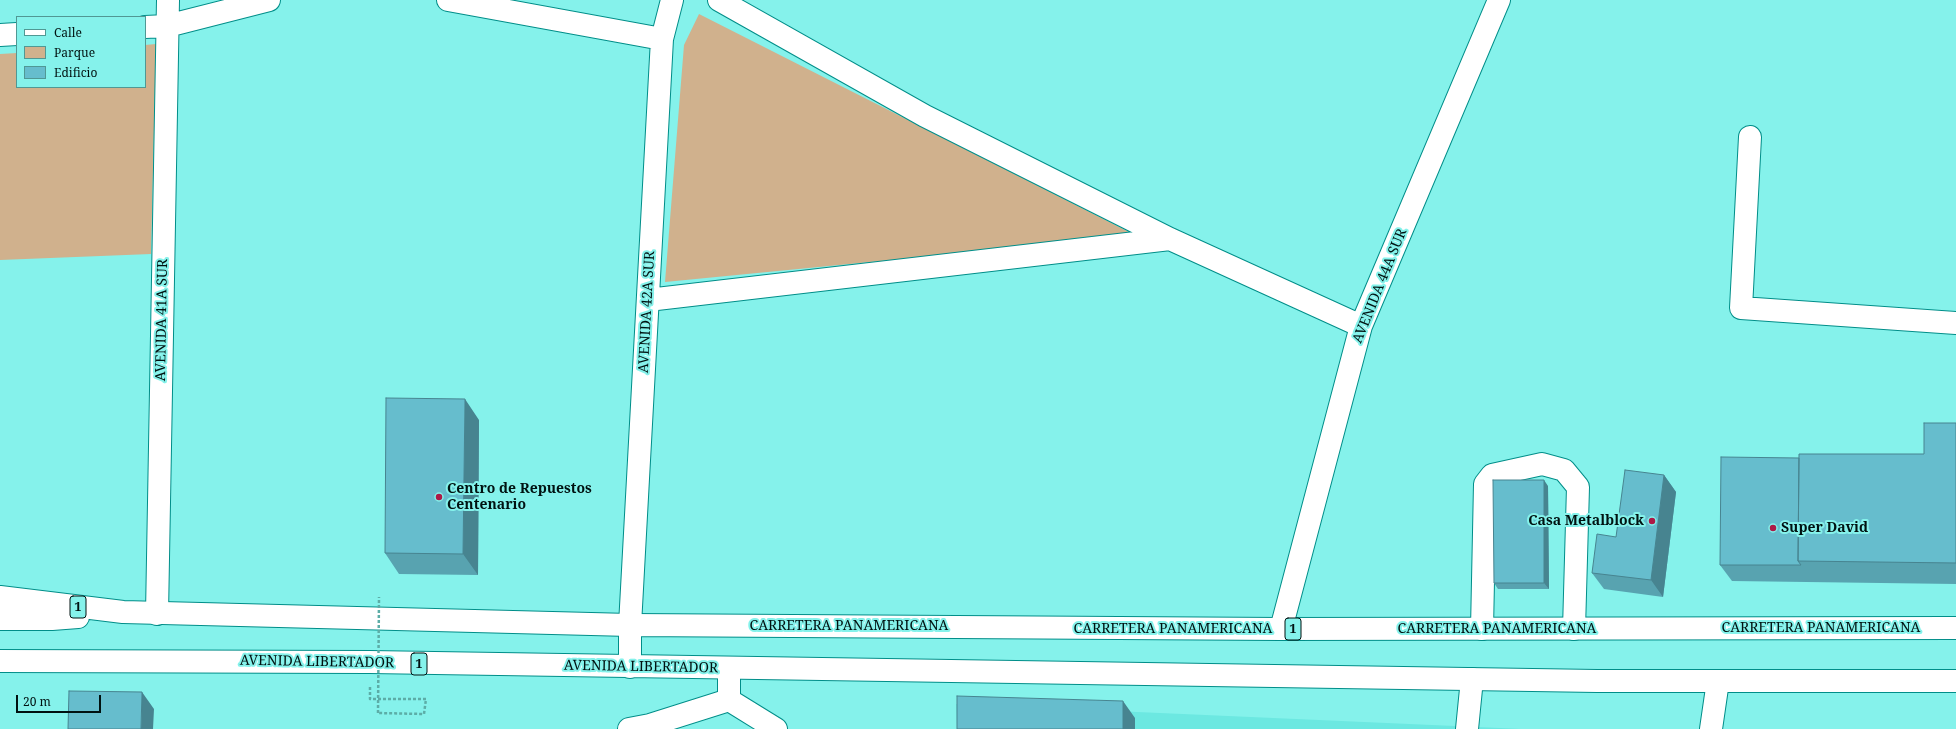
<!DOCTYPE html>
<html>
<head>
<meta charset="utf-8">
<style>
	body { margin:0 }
	#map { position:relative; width:1956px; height:729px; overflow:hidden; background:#85f2eb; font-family:"Noto Serif",serif }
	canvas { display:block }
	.legend { position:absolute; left:16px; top:16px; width:130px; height:72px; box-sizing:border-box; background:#85f2eb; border:1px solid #509894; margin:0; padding:5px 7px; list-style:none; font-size:12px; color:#001211 }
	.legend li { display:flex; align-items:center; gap:8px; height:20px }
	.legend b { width:20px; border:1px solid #509894 }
	.scale { position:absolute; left:16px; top:695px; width:85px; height:18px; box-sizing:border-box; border:2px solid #001211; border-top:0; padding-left:5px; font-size:12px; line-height:14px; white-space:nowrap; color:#001211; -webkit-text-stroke:3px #85f2eb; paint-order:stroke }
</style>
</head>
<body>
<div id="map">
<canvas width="1956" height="729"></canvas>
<ul class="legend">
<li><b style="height:5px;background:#fff"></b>Calle</li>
<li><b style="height:11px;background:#d0b18d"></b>Parque</li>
<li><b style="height:11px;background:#66bdcd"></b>Edificio</li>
</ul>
<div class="scale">20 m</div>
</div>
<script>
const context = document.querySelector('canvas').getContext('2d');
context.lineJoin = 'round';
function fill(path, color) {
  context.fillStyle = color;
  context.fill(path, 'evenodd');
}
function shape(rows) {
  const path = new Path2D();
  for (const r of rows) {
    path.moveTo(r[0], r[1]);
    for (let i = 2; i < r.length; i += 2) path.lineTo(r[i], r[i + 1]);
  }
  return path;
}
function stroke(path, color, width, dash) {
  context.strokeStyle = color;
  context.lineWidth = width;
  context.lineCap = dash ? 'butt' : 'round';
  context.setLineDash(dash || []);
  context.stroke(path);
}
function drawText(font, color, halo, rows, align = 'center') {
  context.font = font + ' "Noto Serif",serif';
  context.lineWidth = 4;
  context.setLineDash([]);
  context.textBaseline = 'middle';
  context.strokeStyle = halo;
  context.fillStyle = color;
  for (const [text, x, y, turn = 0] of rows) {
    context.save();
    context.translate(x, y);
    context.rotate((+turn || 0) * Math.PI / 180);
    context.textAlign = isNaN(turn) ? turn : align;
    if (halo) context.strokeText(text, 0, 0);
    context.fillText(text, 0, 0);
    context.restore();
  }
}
fill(shape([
	[956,704,1500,728,1521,729,957,729]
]), '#6ce8e1');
fill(shape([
	[699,14,1137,236,665,282,684,45],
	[156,44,151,254,0,260,0,54,17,53,17,87,145,87,145,45]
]), '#d0b18d');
const minor = shape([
	[448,0,662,39],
	[719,0,925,116,1170,239,1361,326],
	[145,27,167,26,269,0],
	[0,35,17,34],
	[1750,137,1741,308,1956,323],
	[648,300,1170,239],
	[157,614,168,0],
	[630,625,662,39,672,0],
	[1281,629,1361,326,1499,0],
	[1482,629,1485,484,1492,475,1542,464,1564,470,1578,487,1574,629],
	[729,700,776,729],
	[729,700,729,669],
	[629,729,650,725,729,700],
	[1467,729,1472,679],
	[1711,729,1718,681]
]);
const highway = shape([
	[0,597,123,612,630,625,1281,629,1956,628],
	[0,619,52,619,78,617],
	[0,661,370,662,1597,681,1956,681],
	[630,667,630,625]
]);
stroke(minor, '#008e89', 24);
stroke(highway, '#008e89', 24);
stroke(shape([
	[370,687,370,699,426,699,424,714,378,713]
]), '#5cada7', 2.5, [3, 2]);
stroke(minor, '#fff', 22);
stroke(highway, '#fff', 22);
stroke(shape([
	[378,713,379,597]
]), '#5cada7', 2.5, [3, 2]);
fill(shape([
	[479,420,478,575,399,574,385,553],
	[1956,423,1956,584,1732,581,1720,565,1799,458,1924,454],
	[1664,475,1676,492,1663,597,1604,589,1592,573,1616,537],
	[1548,486,1549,589,1498,589,1494,583]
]), '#58a3b0');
fill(shape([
	[465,399,479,420,478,575,463,554],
	[1664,475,1676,492,1663,597,1651,580],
	[1544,480,1548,486,1549,589,1544,583],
	[142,692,154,709,153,729,141,729],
	[1123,701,1135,718,1135,729,1123,729]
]), '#478490');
const building = shape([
	[386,398,465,399,463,554,385,553,386,398],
	[1924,423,1956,423,1956,563,1798,561,1799,454,1924,454,1924,423],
	[1721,457,1799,458,1798,561,1801,565,1720,565,1721,457],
	[1625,470,1664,475,1651,580,1592,573,1597,534,1616,537,1625,470],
	[1493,480,1544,480,1544,583,1494,583,1493,480],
	[69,691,142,692,141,729,68,729,69,691],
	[957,696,1123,701,1123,729,957,729,957,696]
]);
fill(building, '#66bdcd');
stroke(building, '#478490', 1);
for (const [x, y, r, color] of [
	[439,497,4,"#ad1947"],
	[1652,521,4,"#ad1947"],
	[1773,528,4,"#ad1947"]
]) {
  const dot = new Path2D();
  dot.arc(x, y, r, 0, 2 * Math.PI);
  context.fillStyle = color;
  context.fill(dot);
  stroke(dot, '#85f2eb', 1.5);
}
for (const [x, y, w] of [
	[78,607,16],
	[1293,629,16],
	[419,664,16]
]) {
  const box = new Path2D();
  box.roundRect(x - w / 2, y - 11, w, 22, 3);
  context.fillStyle = '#85f2eb';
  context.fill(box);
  stroke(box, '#001211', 1);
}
drawText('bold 13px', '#001211', null, [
	["1",78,607],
	["1",1293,629],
	["1",419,664]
]);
drawText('14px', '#001211', '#85f2eb', [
	["AVENIDA 44A SUR",1380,286,-68],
	["AVENIDA 42A SUR",647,312,-87],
	["AVENIDA 41A SUR",162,320,-89],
	["CARRETERA PANAMERICANA",849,626],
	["CARRETERA PANAMERICANA",1821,628],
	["CARRETERA PANAMERICANA",1173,629],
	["CARRETERA PANAMERICANA",1497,629],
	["AVENIDA LIBERTADOR",317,662,1],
	["AVENIDA LIBERTADOR",641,667,1]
]);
drawText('bold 14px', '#001211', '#85f2eb', [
	["Centro de Repuestos",447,489],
	["Centenario",447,505],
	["Casa Metalblock",1644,521,"right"],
	["Super David",1781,528]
], 'left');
</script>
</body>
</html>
